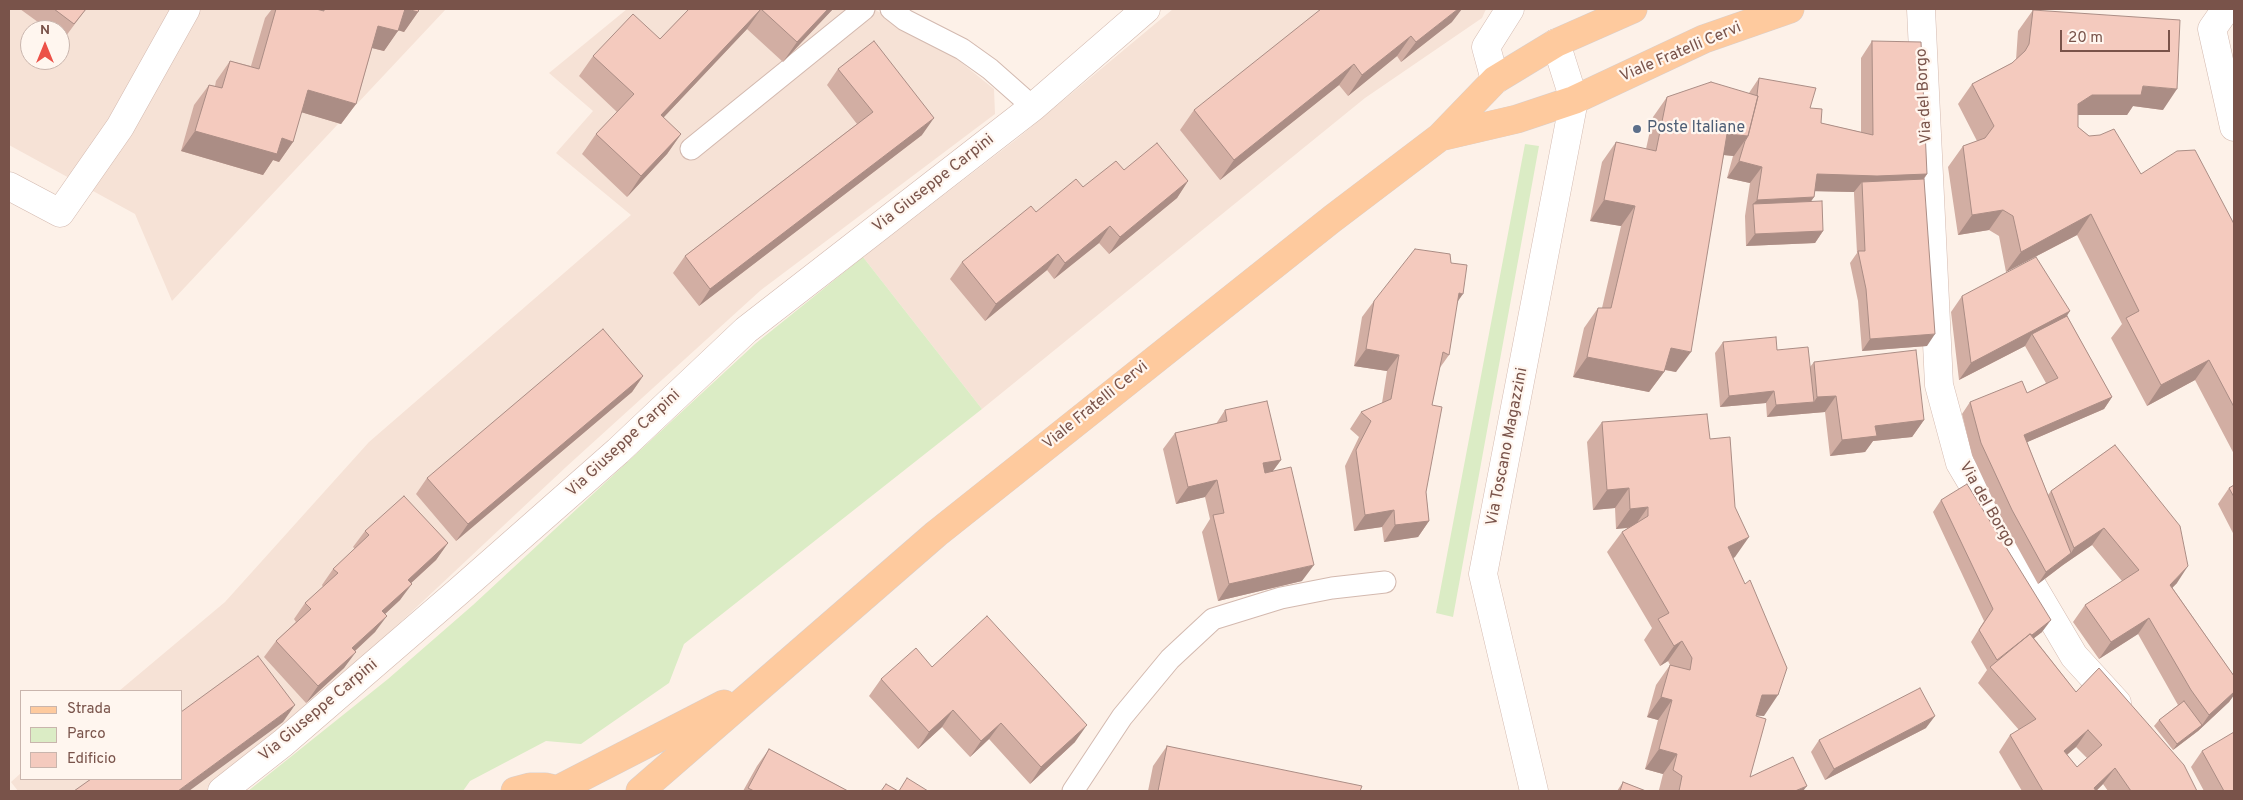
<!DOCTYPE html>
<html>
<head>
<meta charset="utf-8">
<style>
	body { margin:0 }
	#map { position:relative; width:2243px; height:800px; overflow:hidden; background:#fdf1e8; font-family:Overpass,sans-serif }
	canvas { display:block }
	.frame { position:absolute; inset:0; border:10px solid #79534a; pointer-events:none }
	.legend { position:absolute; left:20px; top:690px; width:162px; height:90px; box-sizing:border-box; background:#fff6ef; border:1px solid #c9b5ad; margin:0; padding:6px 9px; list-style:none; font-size:15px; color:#79534a }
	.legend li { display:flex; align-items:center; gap:10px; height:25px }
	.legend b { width:25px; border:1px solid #c9b5ad }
	.north { position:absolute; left:20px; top:20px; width:50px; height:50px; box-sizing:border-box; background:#fff6ef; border:1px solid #c9b5ad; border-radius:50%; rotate:0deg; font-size:14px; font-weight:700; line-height:20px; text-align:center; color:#79534a }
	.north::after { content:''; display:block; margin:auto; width:18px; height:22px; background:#ec5148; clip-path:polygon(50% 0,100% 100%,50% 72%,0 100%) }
	.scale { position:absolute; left:2060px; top:30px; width:110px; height:22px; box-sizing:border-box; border:2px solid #79534a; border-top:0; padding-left:6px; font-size:15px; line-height:18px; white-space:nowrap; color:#79534a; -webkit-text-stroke:4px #fff6ef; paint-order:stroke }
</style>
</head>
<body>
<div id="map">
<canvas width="2243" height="800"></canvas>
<div class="frame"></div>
<ul class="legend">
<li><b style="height:6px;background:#feca9e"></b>Strada</li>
<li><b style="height:14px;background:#dbecc5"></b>Parco</li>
<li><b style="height:14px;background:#f4cabe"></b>Edificio</li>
</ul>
<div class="north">N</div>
<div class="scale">20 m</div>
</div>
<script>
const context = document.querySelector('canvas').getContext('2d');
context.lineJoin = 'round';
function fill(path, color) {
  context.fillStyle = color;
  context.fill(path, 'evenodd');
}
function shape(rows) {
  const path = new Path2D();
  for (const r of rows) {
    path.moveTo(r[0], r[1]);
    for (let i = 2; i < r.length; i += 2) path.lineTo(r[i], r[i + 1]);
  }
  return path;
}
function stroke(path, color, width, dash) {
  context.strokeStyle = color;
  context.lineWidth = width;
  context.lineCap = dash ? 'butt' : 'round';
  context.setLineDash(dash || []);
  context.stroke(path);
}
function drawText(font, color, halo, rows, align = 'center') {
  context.font = font + ' Overpass,sans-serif';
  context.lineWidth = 4.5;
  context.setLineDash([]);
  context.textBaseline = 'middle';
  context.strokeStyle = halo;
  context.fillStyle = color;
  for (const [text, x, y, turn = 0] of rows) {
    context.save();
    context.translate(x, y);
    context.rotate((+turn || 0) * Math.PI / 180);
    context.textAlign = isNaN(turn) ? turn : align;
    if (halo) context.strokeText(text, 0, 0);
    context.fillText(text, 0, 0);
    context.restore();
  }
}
fill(shape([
	[9,9,446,9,172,301,135,214,9,145],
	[30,30,60,30,60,60,30,60],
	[627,9,874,9,952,55,994,89,995,114,761,290,566,467,243,770,213,791,18,791,11,782,21,773,21,779,181,779,181,691,119,691,225,602,369,442,631,215,556,153,593,111,549,73],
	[1173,9,1486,9,1482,18,1365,98,982,409,863,257,1018,138]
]), '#f6e2d6');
fill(shape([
	[1525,144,1539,146,1453,617,1436,613],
	[863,257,982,409,684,644,669,683,581,744,546,741,470,781,463,791,248,791,388,679,473,605,755,344]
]), '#dbecc5');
const service = shape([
	[891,9,905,20,962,49,990,69,1033,107],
	[691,149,864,9],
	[1073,791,1122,717,1170,659,1213,619,1281,598,1332,588,1385,582]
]);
const minor = shape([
	[1921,9,1939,385,1960,463,2074,656,2117,703],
	[2226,9,2212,29,2234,127],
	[1495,80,1486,47,1510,9],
	[9,186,60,213,120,127,186,9],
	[222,791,283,743,459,591,618,451,746,330,1033,107,1146,9],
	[1534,791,1483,574,1574,100,1556,43]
]);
const primary = shape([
	[1440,137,1517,119,1574,100,1704,39,1790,9],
	[559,789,724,704],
	[515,791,530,787,545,787,563,791],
	[640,791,936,534,1332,219,1440,137,1495,80,1556,43,1633,9]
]);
stroke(service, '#d3b9af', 23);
stroke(minor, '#d3b9af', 29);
stroke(primary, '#d9cfcc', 29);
stroke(service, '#fff', 21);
stroke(minor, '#fff', 28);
stroke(primary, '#feca9e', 28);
fill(shape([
	[20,9,86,9,63,40,60,38,60,30,49,30],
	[272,9,419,9,418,12,404,32,398,30,384,51,372,48,356,104,341,124,301,112,293,142,279,162,273,160,263,175,181,151,194,105,209,85,215,86,216,81,230,61,251,66,265,18],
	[689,9,833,9,783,62,747,29,663,118,681,134,667,154,627,197,582,154,596,134,617,112,579,76,593,56,660,39],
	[2033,10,2163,110,2133,106,2127,115,2078,115,2078,127,2089,136,2141,174,2234,224,2234,454,2195,380,2147,406,2111,338,2122,324,2077,235,2006,272,1999,236,1989,230,1958,235,1948,167,1963,146,1977,141,1958,104,1972,84,2012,63,2016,60,2018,31],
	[1452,22,1401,62,1397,56,1348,96,1339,85,1220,180,1180,130,1194,110],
	[1872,41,1927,174,1924,179,1927,346,1862,351,1858,301,1850,263,1857,253,1854,194,1854,192,1815,191,1814,197,1811,201,1823,231,1815,243,1746,246,1745,216,1750,183,1727,178,1733,156,1724,155,1676,372,1664,370,1664,372,1649,392,1573,377,1584,328,1598,308,1602,308,1621,226,1590,221,1602,162,1616,142,1646,149,1653,117,1667,97,1749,93,1759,78,1810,108,1821,123,1861,132,1861,58],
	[838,69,922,135,699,306,673,273,685,256,857,124,827,85],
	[1188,181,1177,198,1109,254,1099,243,1054,279,1047,270,985,321,950,279,962,262,1036,212,1083,187],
	[1962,296,2067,316,2112,397,2104,409,2027,442,2048,495,2051,491,2115,445,2177,583,2172,587,2234,676,2234,695,2229,702,2198,731,2173,750,2154,726,2159,720,2178,705,2138,634,2099,659,2073,622,2085,605,2122,581,2092,545,2063,565,2038,584,2003,521,1972,455,1962,414,1970,402,2027,393,2046,383,2025,346,1959,380,1951,312],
	[1374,301,1457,302,1449,355,1439,369,1432,405,1426,492,1429,521,1418,537,1384,542,1382,527,1354,531,1345,466,1359,437,1350,429,1361,412,1382,403,1387,371,1354,366,1362,317],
	[1723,342,1777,350,1810,367,1814,362,1924,420,1912,437,1873,441,1865,452,1830,456,1825,412,1767,417,1766,403,1720,407,1715,353],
	[643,376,632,392,456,541,416,494,427,478],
	[1225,410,1281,460,1273,471,1302,581,1218,601,1202,532,1210,519,1205,497,1176,504,1163,449,1175,433,1216,424],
	[1602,422,1710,439,1735,557,1733,558,1764,716,1756,715,1750,777,1803,791,1661,791,1659,790,1663,774,1645,769,1658,720,1647,717,1656,685,1670,665,1668,661,1660,666,1644,640,1652,628,1607,552,1622,532,1628,528,1616,529,1615,508,1593,510,1587,442],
	[2234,485,2234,535,2218,504,2229,488],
	[1941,500,2042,632,2034,638,2076,692,2197,791,2108,791,2103,784,2096,791,2022,791,1999,752,2010,735,2019,730,1978,683,1987,670,1971,642,1984,621,1933,512],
	[2076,747,2087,758,2077,767,2067,755],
	[365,531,448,543,436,560,411,583,400,600,385,614,375,632,355,651,344,668,306,703,264,657,276,641,296,622,294,619,305,603,323,587,322,585,333,569,355,549,353,547],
	[932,667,1075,742,1030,784,989,739,970,757,942,727,918,749,869,696,881,679],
	[1926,728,1825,780,1811,752,1819,740],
	[1167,746,1360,791,1148,791,1153,766],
	[769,749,848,791,743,791,757,766],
	[2202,751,2234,791,2204,791,2191,767],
	[1623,782,1646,791,1617,791]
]), '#d2aea3');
fill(shape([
	[404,9,407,9,418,12,404,32,391,28],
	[761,9,747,29,647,135,661,115],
	[828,9,833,9,783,62,797,42],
	[1458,9,1462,9,1452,22,1401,62,1416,42],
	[378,26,398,31,384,51,364,46],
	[1411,36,1397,56,1348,96,1362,75],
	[1354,64,1339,85,1220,180,1234,160],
	[2143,86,2177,89,2163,110,2133,106,2127,115,2078,115,2078,104,2092,95],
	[308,90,356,104,341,124,294,110],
	[934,118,922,135,699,306,710,289],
	[195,131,282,138,293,142,279,162,273,160,263,175,181,151],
	[681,134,667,154,627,197,641,176],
	[1727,134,1748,136,1734,156,1713,154],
	[1739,161,1762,167,1750,183,1727,178],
	[1817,174,1927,174,1915,190,1862,182,1854,192,1806,191],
	[1188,181,1177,198,1109,254,1120,237],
	[1814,197,1803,213,1753,204,1757,200],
	[1604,200,1635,206,1621,226,1590,221],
	[2003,210,1989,230,1958,235,1972,215],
	[2091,214,2077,235,2006,272,2021,252],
	[1110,226,1099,243,1054,279,1065,263],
	[1823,231,1815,243,1746,246,1755,234],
	[1058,254,1047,270,985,321,996,304],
	[1459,293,1463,294,1451,311],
	[2070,311,2059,328,2032,334,2025,346,1959,380,1971,363],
	[1935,334,1927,346,1862,351,1870,339],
	[1671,348,1691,352,1676,372,1657,368],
	[1366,349,1399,355,1387,371,1354,366],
	[1587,357,1664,372,1649,392,1573,377],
	[2209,360,2195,380,2147,406,2161,385],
	[643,376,632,392,456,541,468,524],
	[1774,391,1766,403,1720,407,1729,396],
	[1836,396,1825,412,1767,417,1776,405,1814,402,1817,397],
	[2112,397,2104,409,2016,447,2024,435],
	[1924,420,1912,437,1873,441,1865,452,1830,456,1842,440,1875,426],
	[1281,460,1269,476,1252,480,1263,463],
	[1217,480,1205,497,1176,504,1188,487],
	[1629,488,1615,508,1593,510,1607,490],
	[1648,507,1634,527,1616,529,1630,509],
	[1394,510,1382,527,1354,531,1365,515],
	[1429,521,1418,537,1384,542,1395,525],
	[2104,528,2092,545,2063,565,2038,584,2046,572,2071,553,2074,548],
	[1749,537,1735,557,1714,567,1728,547],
	[448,543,436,560,396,597,408,580],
	[1314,565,1302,581,1218,601,1229,584],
	[2188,566,2177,583,2159,602,2170,585],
	[412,584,400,600,371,627,382,611],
	[387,616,375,632,341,664,352,648],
	[2149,618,2138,634,2099,659,2111,642],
	[2051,620,2042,632,1993,670,1997,661],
	[1682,641,1668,661,1660,666,1674,646],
	[356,652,344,668,306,703,318,686],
	[2234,692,2234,695,2229,702,2198,731,2173,750,2177,744,2202,725,2209,715],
	[1762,695,1778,695,1764,716,1748,715],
	[1661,697,1672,700,1658,720,1647,717],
	[295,705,283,722,189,791,178,791],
	[953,710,942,727,918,749,929,732],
	[1935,716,1926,728,1825,780,1834,769],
	[1001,723,989,739,970,757,981,741],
	[1087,725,1075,742,1030,784,1041,767],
	[2088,730,2076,747,2052,767,2064,751],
	[1659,749,1677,754,1663,774,1645,769],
	[2115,768,2103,784,2096,791,2094,788],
	[1807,786,1803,791,1795,791]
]), '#ab8d85');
const building = shape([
	[54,9,86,9,74,24,54,9],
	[276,9,316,9,324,11,324,9,405,9,398,31,378,26,356,104,308,90,293,142,282,138,277,154,195,131,209,85,222,88,230,61,259,69,276,9],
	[407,9,419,9,418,12,407,9],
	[689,9,761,9,661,115,681,134,641,176,596,134,634,94,593,56,633,14,660,39,689,9],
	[761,9,828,9,797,42,761,9],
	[1321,9,1458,9,1416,42,1411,36,1362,75,1354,64,1234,160,1194,110,1321,9],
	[2033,10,2180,20,2177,89,2143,86,2141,95,2092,95,2078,104,2078,127,2089,136,2100,135,2114,129,2141,174,2177,151,2195,150,2234,224,2234,407,2209,360,2161,385,2126,318,2139,311,2091,214,2021,252,2013,216,2003,210,1972,215,1963,146,1985,138,1994,126,1972,84,2012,63,2025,51,2029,44,2033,10],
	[874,41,934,118,710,289,685,256,873,112,838,69,874,41],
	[1872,41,1921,42,1927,174,1877,176,1817,174,1814,197,1757,200,1762,167,1739,161,1745,141,1748,136,1758,96,1757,95,1759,78,1816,88,1810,108,1822,109,1821,123,1873,135,1872,41],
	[1711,82,1758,96,1748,136,1727,134,1691,352,1671,348,1664,372,1587,357,1598,308,1611,308,1635,206,1604,200,1616,142,1656,151,1667,97,1711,82],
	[1157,143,1188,181,1120,237,1110,226,1065,263,1058,254,996,304,962,262,1031,206,1036,212,1076,179,1083,187,1116,161,1124,170,1157,143],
	[1924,179,1935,334,1870,339,1866,289,1858,251,1865,251,1862,182,1924,179],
	[1822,201,1823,231,1755,234,1753,204,1822,201],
	[1415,249,1450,254,1451,263,1467,265,1463,294,1459,293,1449,355,1443,352,1432,405,1442,407,1426,492,1429,521,1395,525,1394,510,1365,515,1356,450,1371,421,1361,412,1391,399,1399,355,1366,349,1374,301,1415,249],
	[2036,257,2070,311,1971,363,1962,296,2036,257],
	[2067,316,2112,397,2024,435,2071,553,2046,572,2012,510,1981,443,1970,402,2022,381,2027,393,2058,378,2032,334,2067,316],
	[603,329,643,376,468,524,427,478,603,329],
	[1776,337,1777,350,1808,347,1814,402,1776,405,1774,391,1729,396,1723,342,1776,337],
	[1916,350,1924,420,1875,426,1877,436,1842,440,1836,396,1817,397,1814,362,1916,350],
	[1267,401,1281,460,1263,463,1265,473,1291,467,1314,565,1229,584,1213,515,1224,513,1217,480,1188,487,1175,433,1227,421,1225,410,1267,401],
	[1707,414,1710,439,1730,437,1735,507,1749,537,1728,547,1745,584,1750,580,1787,668,1778,695,1762,695,1756,716,1766,719,1750,777,1793,757,1807,786,1795,791,1679,791,1682,776,1673,770,1677,754,1659,749,1672,700,1661,697,1670,665,1690,670,1692,658,1682,641,1674,646,1658,619,1669,613,1622,532,1648,516,1648,507,1630,509,1629,488,1607,490,1602,422,1707,414],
	[2115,445,2180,526,2188,566,2170,585,2234,676,2234,692,2209,715,2191,690,2149,618,2111,642,2085,605,2139,570,2104,528,2074,548,2051,491,2115,445],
	[1967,484,2051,620,2032,635,2030,634,1997,660,1979,630,1993,609,1941,500,1967,484],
	[2234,485,2234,497,2229,488,2234,485],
	[404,496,448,543,408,580,412,584,382,611,387,616,352,648,356,652,318,686,276,641,311,609,305,603,338,573,333,569,369,535,365,531,404,496],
	[987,616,1087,725,1041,767,1001,723,981,741,953,710,929,732,881,679,916,648,932,667,987,616],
	[2030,634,2076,692,2099,668,2184,765,2197,791,2131,791,2115,768,2094,788,2096,791,2043,791,2010,735,2036,719,1990,667,2030,634],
	[2088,730,2102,745,2077,767,2064,751,2088,730],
	[258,656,295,705,178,791,74,791,91,779,181,779,181,712,258,656],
	[1920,688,1935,716,1834,769,1819,740,1920,688],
	[2184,701,2202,725,2177,744,2159,720,2184,701],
	[2234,732,2234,791,2224,791,2202,751,2234,732],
	[1167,746,1362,786,1360,791,1158,791,1167,746],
	[769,749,848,791,754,791,748,788,769,749],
	[907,778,928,791,899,791,907,778],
	[1623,782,1646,791,1620,791,1623,782],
	[886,784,898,791,881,791,886,784]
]);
fill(building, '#f4cabe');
stroke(building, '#ab8d85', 1);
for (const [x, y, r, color] of [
	[1637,129,5,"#5c6f8a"]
]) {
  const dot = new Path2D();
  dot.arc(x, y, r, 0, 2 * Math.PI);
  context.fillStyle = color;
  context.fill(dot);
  stroke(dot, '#fff6ef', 2);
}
drawText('16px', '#79534a', '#fff6ef', [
	["Viale Fratelli Cervi",1681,53,-23],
	["Via del Borgo",1925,96,-93],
	["Via Giuseppe Carpini",934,184,-38],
	["Viale Fratelli Cervi",1096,406,-39],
	["Via Giuseppe Carpini",624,444,-43],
	["Via Toscano Magazzini",1508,447,-79],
	["Via del Borgo",1986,505,60],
	["Via Giuseppe Carpini",319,711,-40]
]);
drawText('16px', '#4e5e75', '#fff6ef', [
	["Poste Italiane",1647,129]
], 'left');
</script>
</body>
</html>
